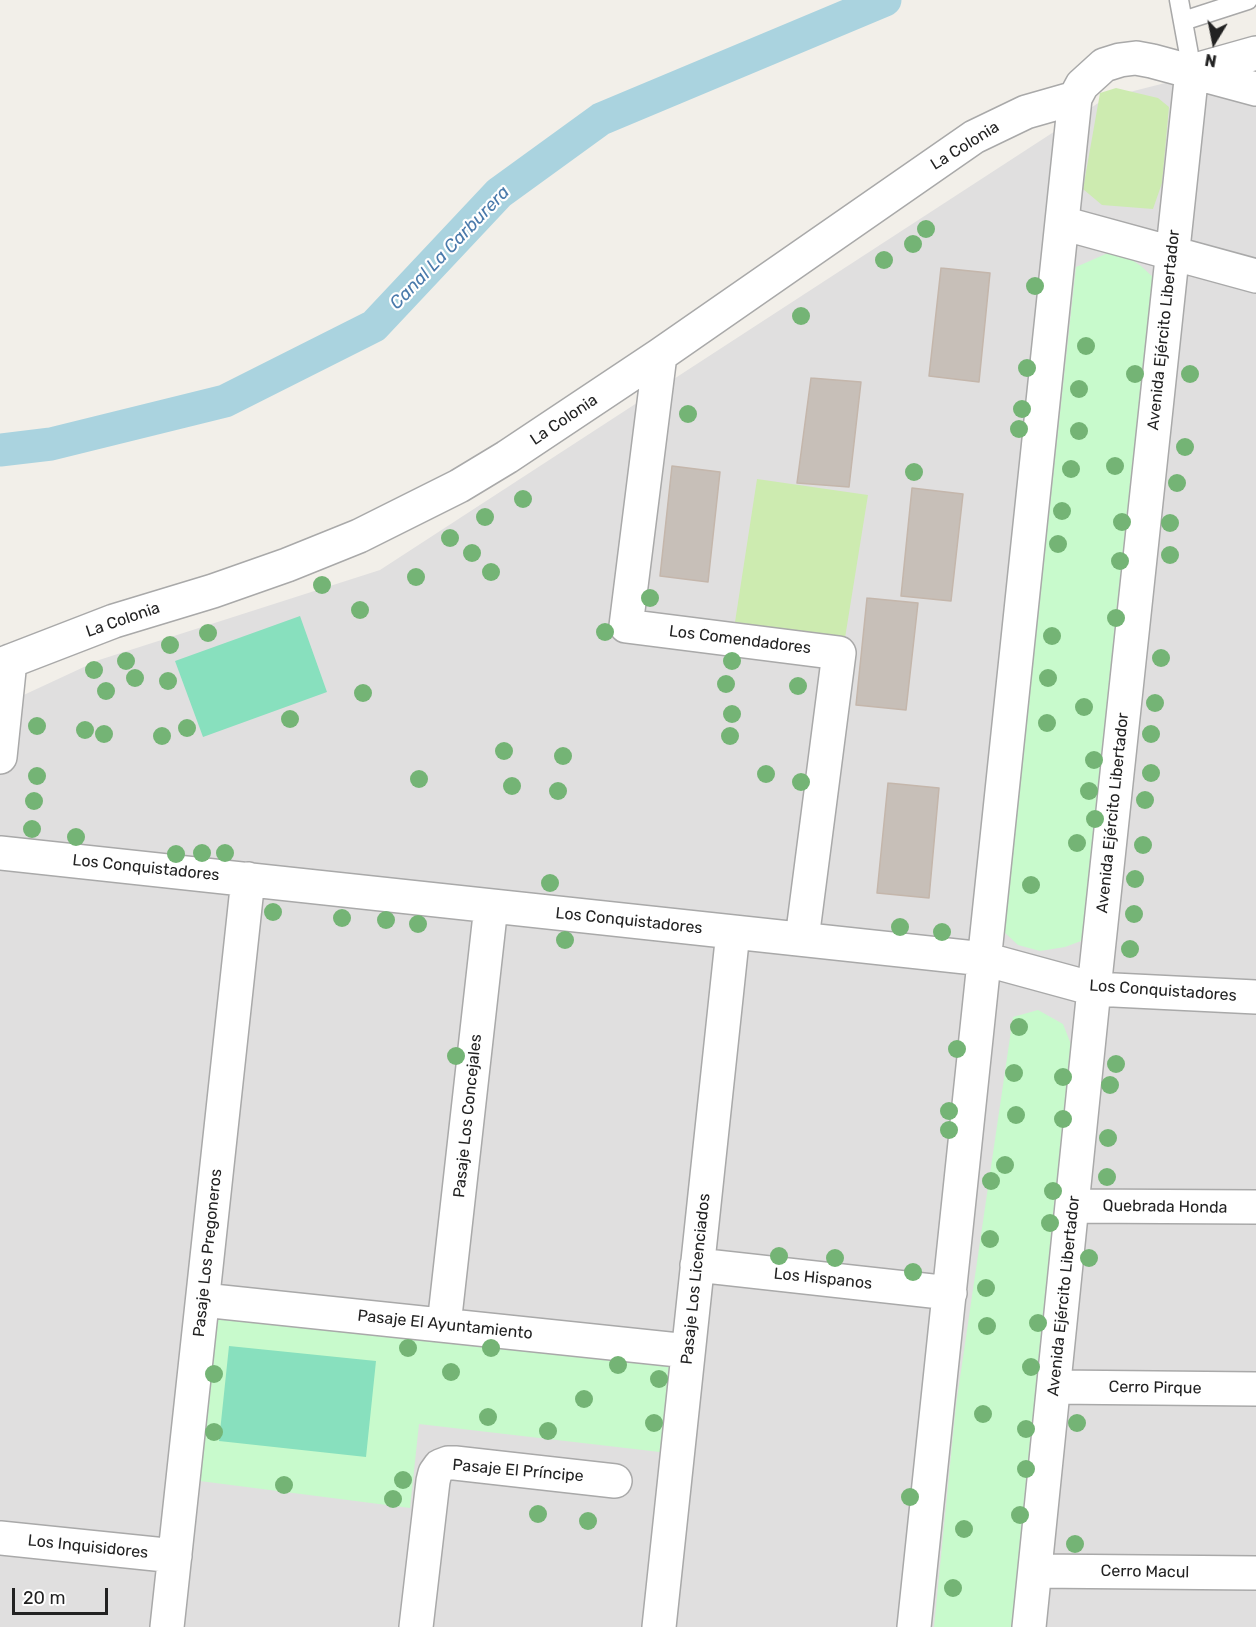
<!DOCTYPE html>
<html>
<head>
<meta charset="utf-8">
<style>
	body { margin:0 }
	#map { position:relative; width:1256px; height:1627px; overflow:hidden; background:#f2efe9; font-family:Rubik,sans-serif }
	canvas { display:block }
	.north { position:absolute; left:1184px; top:12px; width:60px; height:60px; -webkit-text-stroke:4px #fff; paint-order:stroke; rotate:190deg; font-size:16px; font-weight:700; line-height:24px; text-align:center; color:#222 }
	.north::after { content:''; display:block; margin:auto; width:21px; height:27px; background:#222; clip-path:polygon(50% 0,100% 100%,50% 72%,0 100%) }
	.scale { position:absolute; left:12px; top:1588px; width:96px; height:27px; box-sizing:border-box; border:3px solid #222; border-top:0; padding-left:8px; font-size:18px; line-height:21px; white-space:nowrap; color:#222; -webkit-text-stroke:4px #fff; paint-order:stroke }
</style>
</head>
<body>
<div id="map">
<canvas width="1256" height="1627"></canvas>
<div class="north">N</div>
<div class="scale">20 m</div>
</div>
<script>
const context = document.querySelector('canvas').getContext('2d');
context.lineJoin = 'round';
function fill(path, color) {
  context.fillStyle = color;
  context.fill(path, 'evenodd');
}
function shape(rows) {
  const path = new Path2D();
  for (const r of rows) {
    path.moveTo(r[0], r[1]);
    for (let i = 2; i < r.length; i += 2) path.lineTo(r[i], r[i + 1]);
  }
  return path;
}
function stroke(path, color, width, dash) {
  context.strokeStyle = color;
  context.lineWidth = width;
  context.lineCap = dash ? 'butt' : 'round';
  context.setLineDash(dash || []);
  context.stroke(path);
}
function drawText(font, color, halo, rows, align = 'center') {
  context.font = font + ' Rubik,sans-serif';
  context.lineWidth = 4.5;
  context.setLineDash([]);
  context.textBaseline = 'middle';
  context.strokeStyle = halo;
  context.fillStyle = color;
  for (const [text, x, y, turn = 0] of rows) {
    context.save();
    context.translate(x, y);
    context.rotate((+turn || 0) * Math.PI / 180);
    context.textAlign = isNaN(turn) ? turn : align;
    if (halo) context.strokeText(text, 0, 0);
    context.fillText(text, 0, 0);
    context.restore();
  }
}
fill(shape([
	[1256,60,1256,1627,0,1627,0,706,99,660,380,570,1106,98]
]), '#e0dfdf');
fill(shape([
	[1116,88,1158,98,1169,107,1162,183,1153,209,1102,205,1083,189,1100,93],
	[757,479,868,495,845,638,735,622]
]), '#cdebb0');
fill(shape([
	[1108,253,1123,254,1141,266,1155,279,1089,938,1065,947,1040,951,1018,945,1003,931,1076,267],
	[1038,1010,1063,1024,1074,1052,1013,1627,934,1627,956,1405,1013,1017],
	[211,1306,670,1359,660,1452,419,1424,410,1508,192,1480]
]), '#c8facc');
fill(shape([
	[300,616,327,692,203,737,175,661],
	[229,1346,376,1361,366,1457,219,1441]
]), '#88e0be');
stroke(shape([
	[0,450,51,444,225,401,374,326,499,193,601,119,885,0]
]), '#aad3df', 33);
const building = shape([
	[941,268,990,273,979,382,929,376,941,268],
	[811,378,861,382,849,487,797,483,811,378],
	[672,466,720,472,708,582,660,576,672,466],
	[912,488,963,494,951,601,901,596,912,488],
	[867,598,918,603,906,710,856,705,867,598],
	[888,783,939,788,929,898,877,893,888,783]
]);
fill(building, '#c7bfb8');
stroke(building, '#c4b6ab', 1.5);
const lane = shape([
	[1179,0,1192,71],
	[1183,21,1248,0]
]);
const street = shape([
	[1192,71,1256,53],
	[1062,223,1256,276],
	[660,355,626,626,839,653,802,939],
	[0,665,114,621,213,591,287,565,359,536,459,486,507,457,660,355,974,137,1026,112,1075,98],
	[0,757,10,661],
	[0,853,984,959,1094,989,1256,997],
	[1073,1206,1256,1207],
	[697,1265,950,1293],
	[203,1300,688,1351],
	[444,1325,491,906],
	[1054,1387,1256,1389],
	[0,1538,175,1556],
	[1035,1571,1256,1573],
	[167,1627,248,879],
	[416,1627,433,1481,435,1473,440,1466,448,1463,455,1463,615,1481],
	[659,1627,733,932],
	[914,1627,1075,98,1082,85,1104,65,1120,60,1136,58,1152,61,1256,89],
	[1029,1627,1094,989,1192,71]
]);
stroke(lane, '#a9a9a9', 21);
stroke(street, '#a9a9a9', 36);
stroke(lane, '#fff', 18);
stroke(street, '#fff', 33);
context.fillStyle = '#74b475';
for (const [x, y] of [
	[926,229],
	[913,244],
	[884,260],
	[1035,286],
	[801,316],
	[1086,346],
	[1027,368],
	[1135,374],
	[1190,374],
	[1079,389],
	[1022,409],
	[688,414],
	[1019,429],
	[1079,431],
	[1185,447],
	[1115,466],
	[1071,469],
	[914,472],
	[1177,483],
	[523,499],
	[1062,511],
	[485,517],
	[1122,522],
	[1170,523],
	[450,538],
	[1058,544],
	[472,553],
	[1170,555],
	[1120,561],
	[491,572],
	[416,577],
	[322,585],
	[650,598],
	[360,610],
	[1116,618],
	[605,632],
	[208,633],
	[1052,636],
	[170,645],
	[1161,658],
	[126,661],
	[732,661],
	[94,670],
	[135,678],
	[1048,678],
	[168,681],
	[726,684],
	[798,686],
	[106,691],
	[363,693],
	[1155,703],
	[1084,707],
	[732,714],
	[290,719],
	[1047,723],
	[37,726],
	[187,728],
	[85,730],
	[104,734],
	[1151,734],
	[162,736],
	[730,736],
	[504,751],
	[563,756],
	[1094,760],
	[1151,773],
	[766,774],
	[37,776],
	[419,779],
	[801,782],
	[512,786],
	[558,791],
	[1089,791],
	[1145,800],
	[34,801],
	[1095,819],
	[32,829],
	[76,837],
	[1077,843],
	[1143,845],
	[202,853],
	[225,853],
	[176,854],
	[1135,879],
	[550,883],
	[1031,885],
	[273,912],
	[1134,914],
	[342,918],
	[386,920],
	[418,924],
	[900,927],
	[942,932],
	[565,940],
	[1130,949],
	[1019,1027],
	[957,1049],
	[456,1056],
	[1116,1064],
	[1014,1073],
	[1063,1077],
	[1110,1085],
	[949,1111],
	[1016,1115],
	[1063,1119],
	[949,1130],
	[1108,1138],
	[1005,1165],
	[1107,1177],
	[991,1181],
	[1053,1191],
	[1050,1223],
	[990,1239],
	[779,1256],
	[835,1258],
	[1089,1258],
	[913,1272],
	[986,1288],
	[1038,1323],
	[987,1326],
	[408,1348],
	[491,1348],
	[618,1365],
	[1031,1367],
	[451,1372],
	[214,1374],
	[659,1379],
	[584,1399],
	[983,1414],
	[488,1417],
	[654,1423],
	[1077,1423],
	[1026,1429],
	[548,1431],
	[214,1432],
	[1026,1469],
	[403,1480],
	[284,1485],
	[910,1497],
	[393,1499],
	[538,1514],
	[1020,1515],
	[588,1521],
	[964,1529],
	[1075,1544],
	[953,1588]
]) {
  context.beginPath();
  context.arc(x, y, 9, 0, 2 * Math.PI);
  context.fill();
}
drawText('16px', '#222', '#fff', [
	["La Colonia",965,146,-32],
	["Avenida Ejército Libertador",1164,330,-84],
	["La Colonia",564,420,-34],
	["La Colonia",123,620,-19],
	["Los Comendadores",740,640,7],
	["Avenida Ejército Libertador",1113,813,-84],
	["Los Conquistadores",146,868,6],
	["Los Conquistadores",629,921,6],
	["Los Conquistadores",1163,991,4],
	["Pasaje Los Concejales",468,1116,-84],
	["Quebrada Honda",1165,1207,1],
	["Pasaje Los Pregoneros",208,1253,-84],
	["Pasaje Los Licenciados",696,1279,-84],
	["Los Hispanos",823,1279,6],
	["Avenida Ejército Libertador",1064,1296,-84],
	["Pasaje El Ayuntamiento",445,1325,6],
	["Cerro Pirque",1155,1388,1],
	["Pasaje El Príncipe",518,1471,5],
	["Los Inquisidores",88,1547,6],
	["Cerro Macul",1145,1572,1]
]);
drawText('italic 18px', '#4a7aab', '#fff', [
	["Canal La Carburera",450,248,-46]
]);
</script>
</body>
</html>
